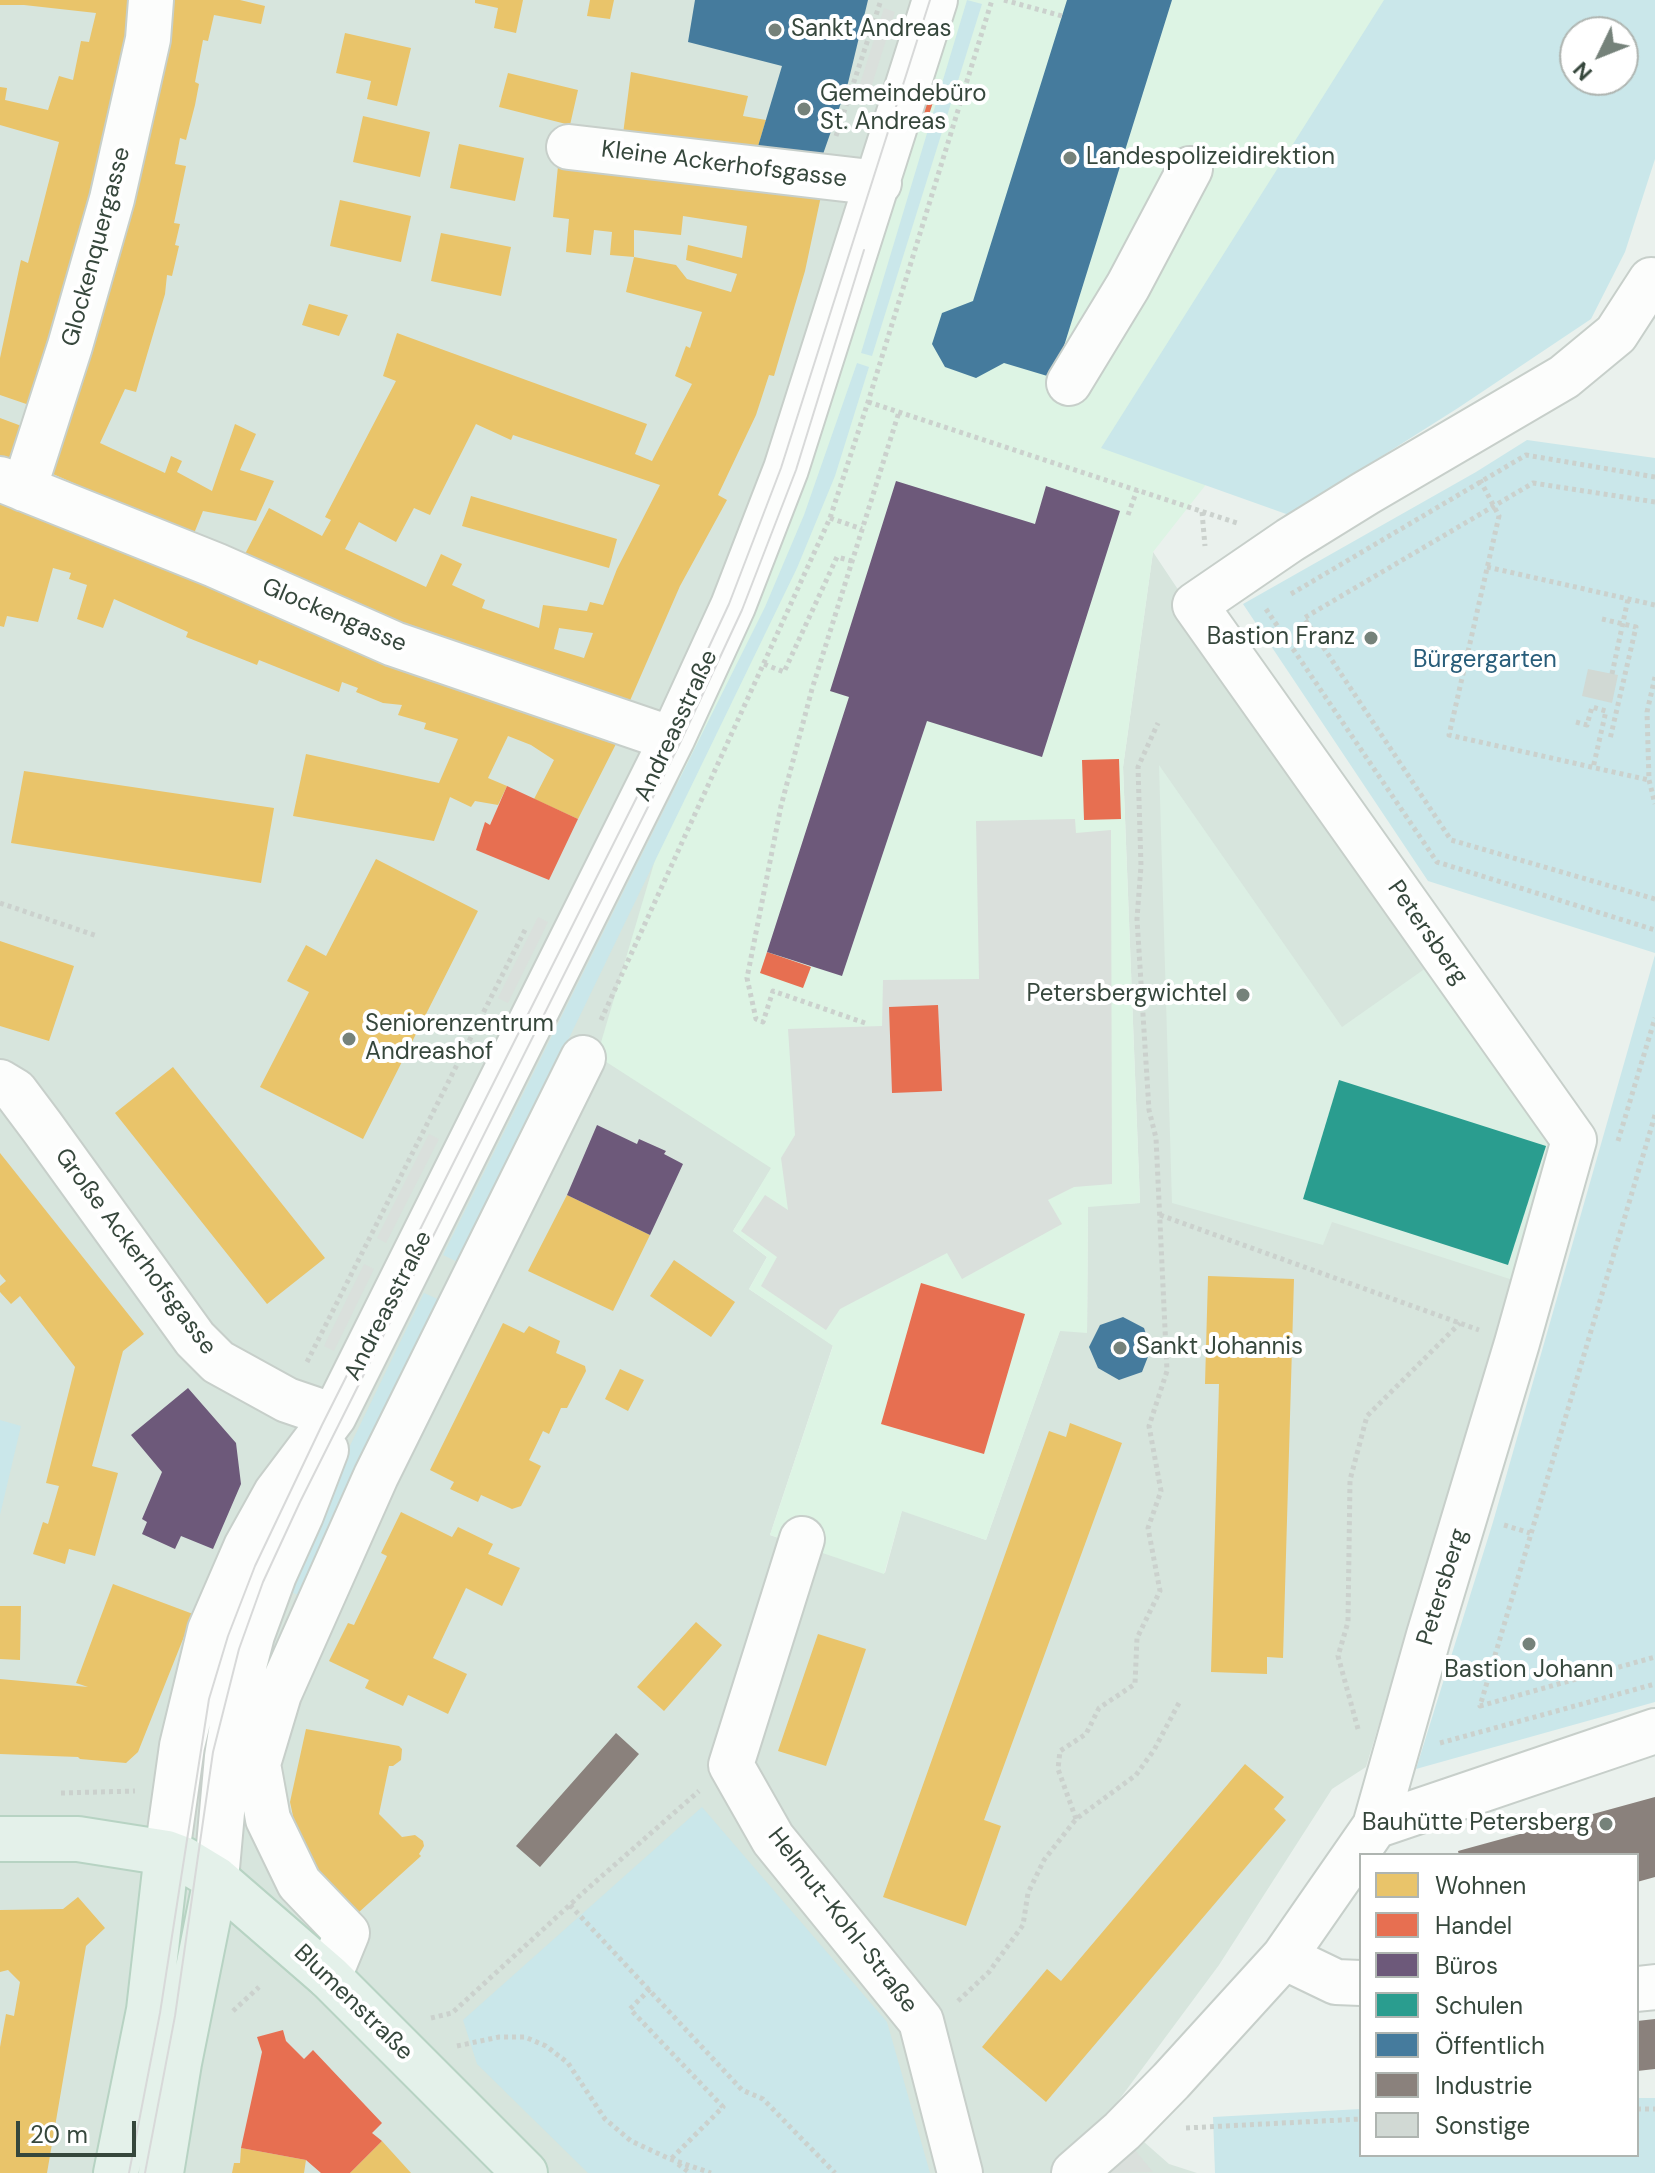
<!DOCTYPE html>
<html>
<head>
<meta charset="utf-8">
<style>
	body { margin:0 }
	#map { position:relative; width:1655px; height:2173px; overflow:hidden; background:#eaf1ed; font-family:"DM Sans",sans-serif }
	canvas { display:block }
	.legend { position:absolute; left:1359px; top:1853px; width:280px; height:304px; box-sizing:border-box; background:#fff; border:2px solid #afb5b1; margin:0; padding:10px 14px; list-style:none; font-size:24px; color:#36473c }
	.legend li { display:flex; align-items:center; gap:16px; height:40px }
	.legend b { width:40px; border:2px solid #afb5b1 }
	.north { position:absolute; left:1559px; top:16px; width:80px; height:80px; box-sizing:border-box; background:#fff; border:2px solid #afb5b1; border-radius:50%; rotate:227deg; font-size:22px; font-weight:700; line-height:32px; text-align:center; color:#36473c }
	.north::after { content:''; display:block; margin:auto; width:28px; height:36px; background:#75827a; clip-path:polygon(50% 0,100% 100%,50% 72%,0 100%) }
	.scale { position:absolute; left:16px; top:2121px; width:120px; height:36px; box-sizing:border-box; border:4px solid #36473c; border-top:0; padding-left:10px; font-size:24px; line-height:28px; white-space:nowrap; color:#36473c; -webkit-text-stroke:6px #fff; paint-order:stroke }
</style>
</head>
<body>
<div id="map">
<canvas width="1655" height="2173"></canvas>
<ul class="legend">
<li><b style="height:22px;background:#e9c46a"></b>Wohnen</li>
<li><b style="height:22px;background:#e76f51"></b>Handel</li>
<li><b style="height:22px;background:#6d597a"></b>Büros</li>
<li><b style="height:22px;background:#2a9d8f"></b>Schulen</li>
<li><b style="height:22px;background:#457b9d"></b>Öffentlich</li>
<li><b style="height:22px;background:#8a817c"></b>Industrie</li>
<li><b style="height:22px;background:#d1d9d4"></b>Sonstige</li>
</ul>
<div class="north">N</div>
<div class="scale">20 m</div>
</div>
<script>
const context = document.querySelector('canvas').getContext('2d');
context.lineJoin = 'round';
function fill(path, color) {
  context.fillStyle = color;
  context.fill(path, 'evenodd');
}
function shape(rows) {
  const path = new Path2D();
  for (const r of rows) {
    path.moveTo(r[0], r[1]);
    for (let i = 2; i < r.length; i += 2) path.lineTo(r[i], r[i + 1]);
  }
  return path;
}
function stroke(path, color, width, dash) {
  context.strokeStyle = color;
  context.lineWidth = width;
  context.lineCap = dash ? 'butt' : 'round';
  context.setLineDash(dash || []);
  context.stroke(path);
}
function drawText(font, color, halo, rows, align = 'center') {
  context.font = font + ' "DM Sans",sans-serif';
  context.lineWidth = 8;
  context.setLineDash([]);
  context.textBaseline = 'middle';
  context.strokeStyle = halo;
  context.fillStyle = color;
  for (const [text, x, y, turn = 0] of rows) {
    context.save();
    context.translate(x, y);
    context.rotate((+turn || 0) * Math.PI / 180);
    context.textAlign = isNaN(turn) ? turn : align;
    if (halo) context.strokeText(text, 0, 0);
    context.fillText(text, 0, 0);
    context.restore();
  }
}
fill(shape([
	[0,0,927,0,772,1168,733,1231,767,1257,749,1289,833,1345,770,1535,885,1573,902,1510,986,1540,1060,1330,1087,1332,1088,1206,1140,1203,1123,767,1153,552,1249,696,1555,1140,1366,1767,1332,1789,1219,1965,1110,2112,1169,2164,1197,2173,0,2173]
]), '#d7e5dd');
fill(shape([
	[927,0,1594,0,1314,347,1153,552,1123,767,1140,1203,1088,1207,1087,1333,1060,1331,986,1540,902,1511,884,1574,770,1535,833,1346,749,1289,767,1257,733,1231,771,1168,597,1056,727,616]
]), '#ddf4e4');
fill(shape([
	[1159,765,1342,1027,1433,963,1555,1140,1513,1280,1332,1222,1323,1245,1172,1203]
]), '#dcefe4');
fill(shape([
	[967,0,982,4,872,356,861,353],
	[1384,0,1655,0,1655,159,1625,252,1591,319,1458,408,1289,515,1101,448],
	[1575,32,1623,32,1623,80,1575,80],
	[857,363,869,367,835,476,797,568,460,1263,443,1255,765,607,804,515],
	[1527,440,1655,458,1655,953,1428,881,1243,604,1476,472],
	[1655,955,1655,1702,1416,1769,1493,1522],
	[424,1293,442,1301,300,1596,289,1591,344,1458],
	[0,1420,21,1426,0,1515],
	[702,1807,887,2022,930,2173,588,2173,477,2064,463,2020],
	[1637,2098,1655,2098,1655,2173,1215,2173,1213,2117,1361,2109,1361,2155,1637,2155]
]), '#cae7ea');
fill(shape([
	[884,8,895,12,869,94,858,90],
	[1075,819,1076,833,1111,830,1112,1184,1074,1187,1048,1200,1062,1224,962,1279,947,1253,840,1309,826,1330,761,1286,777,1257,741,1231,765,1195,788,1210,781,1158,795,1135,788,1029,882,1026,883,980,979,979,976,821],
	[538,917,548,922,508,1003,498,998],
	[429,1134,439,1139,386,1243,377,1238],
	[364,1264,374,1269,334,1351,324,1346],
	[1134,2149,1153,2172,1105,2173]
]), '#dae0dc');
fill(shape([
	[0,0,138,0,105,155,38,408,0,395,0,358,21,260,28,263,59,142,0,125,0,87,7,88,5,100,48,110,59,76,73,80,81,41,89,42,96,13,24,5,0,5],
	[164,0,240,0,265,6,261,24,214,15,208,41,203,40,195,82,199,84,195,105,186,140,180,138,175,164,186,166,174,223,180,224,175,245,179,246,172,276,167,275,165,294,136,392,125,389,100,443,165,473,171,456,182,461,177,472,212,491,235,424,256,434,240,470,274,481,256,521,203,511,193,536,44,470],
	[475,0,523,0,516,33,494,28,498,8,475,3],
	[590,0,614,0,610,19,587,16],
	[345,33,411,48,397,106,367,99,371,81,336,73],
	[631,72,748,96,743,116,766,120,756,153,623,134],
	[508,73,578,90,570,125,499,107],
	[363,116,430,132,420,177,353,162],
	[459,144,524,158,515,201,450,188],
	[558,166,639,175,824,182,805,271,774,376,769,375,756,415,718,495,727,500,680,586,625,712,321,594,245,554,269,508,322,536,331,520,325,517,396,381,383,376,397,333,647,424,635,454,652,461,692,384,675,376,686,346,690,348,702,312,626,292,634,257,676,265,687,279,731,292,737,274,686,260,688,245,742,258,747,226,683,216,681,235,634,230,634,257,610,255,612,232,594,230,591,255,566,252,569,219,553,217],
	[476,424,511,440,513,435,660,485,617,569,603,605,590,602,587,611,543,605,539,628,482,608,485,600,452,585,462,564,441,554,426,587,345,549,359,522,396,542,414,508,430,515],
	[559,628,593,633,584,658,554,649],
	[340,200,411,216,401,262,330,246],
	[441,233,511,247,501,296,431,281],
	[309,304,348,315,339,336,302,325],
	[0,418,35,431,23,466,0,458],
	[471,496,617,539,609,568,462,526],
	[0,501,618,740,578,819,534,799,554,760,531,745,508,736,488,778,507,786,498,805,475,801,471,807,450,797,434,841,293,816,306,754,439,783,458,739,424,729,426,723,398,715,402,705,383,703,356,692,358,688,342,682,339,692,259,660,257,665,186,637,188,632,114,599,103,628,77,619,87,585,69,579,71,573,53,568,38,622,7,616,4,627,0,626],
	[24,771,274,808,261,883,11,843],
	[376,859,478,911,363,1139,260,1087,309,992,287,981,306,945,326,956],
	[0,941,74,966,49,1041,0,1026],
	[173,1067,325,1258,267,1304,115,1113],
	[0,1153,144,1334,123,1351,92,1466,118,1473,95,1556,69,1549,65,1564,33,1554,43,1522,48,1524,59,1486,46,1483,75,1367,20,1296,11,1304,0,1292,0,1286,6,1281,0,1274],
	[567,1195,650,1235,613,1311,528,1271],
	[674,1260,735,1302,711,1337,650,1296],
	[1208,1276,1294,1279,1283,1658,1267,1657,1267,1674,1211,1672,1219,1384,1205,1384],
	[503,1323,524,1333,529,1326,560,1341,556,1353,585,1366,586,1371,567,1408,561,1408,549,1434,543,1431,529,1460,541,1466,521,1506,512,1509,481,1495,478,1502,450,1489,454,1482,430,1470],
	[620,1369,644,1380,628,1411,605,1399],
	[1070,1423,1122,1443,984,1820,1001,1826,966,1926,883,1897,1049,1431,1066,1437],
	[401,1512,452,1537,458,1527,493,1544,488,1554,520,1568,502,1606,466,1588,433,1658,467,1674,448,1714,408,1695,403,1706,365,1688,369,1680,329,1661,348,1623,354,1625,387,1556,381,1553],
	[113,1584,193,1614,138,1752,126,1763,80,1759,78,1757,0,1754,0,1679,88,1687,76,1683],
	[0,1606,21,1606,20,1660,0,1659],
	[696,1622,722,1645,664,1711,637,1687],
	[818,1634,866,1649,826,1766,778,1751],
	[306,1729,399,1746,402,1749,401,1760,393,1766,389,1766,379,1814,402,1837,415,1835,423,1841,424,1846,419,1854,421,1856,358,1913,307,1863,297,1835,290,1802],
	[1245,1764,1284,1797,1274,1809,1286,1820,1046,2102,982,2047,1047,1969,1061,1981],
	[78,1897,105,1928,86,1946,47,2173,0,2173,0,2047,6,2014,14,2016,20,1982,8,1970,0,1972,0,1910,63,1909],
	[382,2141,411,2173,350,2173],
	[241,2148,306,2160,304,2173,232,2173,234,2163,240,2163]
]), '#e9c46a');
fill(shape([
	[927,93,935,96,927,121,919,118],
	[1119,759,1121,819,1084,820,1082,760],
	[507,786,578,819,549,880,476,850,485,822,490,825],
	[767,952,811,967,803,988,760,973],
	[938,1005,942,1091,892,1093,889,1007],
	[921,1283,1025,1314,984,1454,881,1424],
	[283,2030,286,2041,304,2059,313,2050,382,2123,372,2133,382,2141,350,2173,321,2173,306,2160,241,2148,262,2052,257,2037]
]), '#e76f51');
fill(shape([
	[896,481,1035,524,1046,486,1120,511,1042,757,927,721,842,976,767,952,849,697,830,691],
	[597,1125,637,1144,639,1139,666,1151,664,1154,683,1164,650,1235,567,1195],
	[188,1388,236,1443,241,1484,213,1549,181,1536,175,1549,142,1534,147,1522,142,1519,162,1472,131,1435]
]), '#6d597a');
fill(shape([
	[1339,1080,1546,1146,1508,1265,1303,1199]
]), '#2a9d8f');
fill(shape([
	[695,0,868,0,848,83,822,157,756,153,782,66,688,42],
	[1067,0,1172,0,1054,378,1004,363,976,378,945,367,932,344,942,313,973,301],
	[1123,1317,1144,1328,1151,1349,1142,1372,1119,1380,1098,1368,1089,1347,1100,1325]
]), '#457b9d');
fill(shape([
	[616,1733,639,1754,540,1867,516,1846],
	[1655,1797,1655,1877,1637,1882,1637,1855,1459,1855,1458,1851],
	[1655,2019,1655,2069,1637,2071,1637,2021]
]), '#8a817c');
fill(shape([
	[1588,669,1618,675,1612,703,1582,696]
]), '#d1d9d4');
const minor = shape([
	[569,147,879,183],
	[1069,383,1128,286,1190,169],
	[0,479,215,565,394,644,672,739],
	[24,489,70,346,112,199,148,39,151,0],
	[0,1082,15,1091,42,1127,195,1339,218,1362,287,1400,334,1416],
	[802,1539,731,1765,773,1839,921,2021,960,2173],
	[1375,1826,1655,1731],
	[167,1853,182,1746,210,1630,246,1547,276,1493,334,1416,672,739,733,606,786,469,935,0],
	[216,1879,227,1757,237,1693,252,1635,274,1575,301,1515,326,1450],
	[1284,1957,1336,1982,1361,1983],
	[329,1977,347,1933,299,1883,268,1819,258,1764,279,1694,376,1476,583,1058],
	[1637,1989,1655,1987],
	[1074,2173,1122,2131,1171,2081,1284,1957,1375,1826,1429,1635,1517,1343,1574,1140,1195,605,1290,540,1366,493,1564,377,1616,334,1651,280]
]);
const major = shape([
	[0,1839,78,1839,167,1853,183,1859,216,1879,329,1977,525,2173],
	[116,2173,149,2010,167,1853],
	[161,2173,179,2063,216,1879]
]);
stroke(minor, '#c7cfca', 48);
stroke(major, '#b7d3c3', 48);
stroke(shape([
	[1004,0,1062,16],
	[836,136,881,0],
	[868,402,1240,524],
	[1480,480,1499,516,1449,735,1649,780],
	[1655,502,1533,483,1304,618,1451,840,1655,899],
	[1202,512,1205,546],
	[1128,515,1137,490],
	[830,518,862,529],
	[1487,567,1655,605],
	[1291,594,1526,455,1655,477],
	[1266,609,1437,862,1655,930],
	[1602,619,1636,627,1610,739],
	[1468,654,1498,662],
	[764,664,784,672,837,557,852,561],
	[1612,674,1628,599],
	[1655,677,1647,712,1649,780,1655,804],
	[1576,722,1587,725,1592,707,1606,711,1593,768],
	[0,903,97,936],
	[601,1020,830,518,868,402,992,0],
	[865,1023,773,991,763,1022,756,1019,747,978,781,806,812,689,899,412],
	[1655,1115,1480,1706,1655,1657],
	[1618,1141,1655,1018],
	[1160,1215,1479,1330],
	[307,1362,526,928],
	[1504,1525,1530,1533],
	[1358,1729,1338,1656,1348,1622,1350,1480,1367,1416,1460,1323],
	[1440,1743,1655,1684],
	[61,1793,135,1791],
	[1076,1819,1058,1769,1060,1751,1086,1734,1099,1708,1135,1684,1137,1638,1160,1591,1148,1528,1161,1491,1149,1426,1167,1371,1156,1138,1149,1110,1137,919,1141,866,1138,767,1158,723],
	[570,1905,742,2090,763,2099,835,2173],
	[650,1989,630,2009,723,2107,671,2159],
	[958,2001,989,1972,1023,1925,1028,1893,1044,1860,1076,1819,1136,1775,1154,1750,1180,1701],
	[233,2011,259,1987],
	[431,2018,452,2013,586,1890,699,1791],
	[457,2046,499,2037,525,2037,546,2046,568,2063,605,2119,631,2141,670,2159,711,2173],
	[1637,2109,1655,2109],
	[1186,2128,1361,2119],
	[678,2164,690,2173]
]), '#cbd1cd', 5, [4, 4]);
stroke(minor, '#fcfdfc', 44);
stroke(major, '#e4f1ea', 44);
stroke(shape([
	[129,2173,160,2013,209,1699,228,1636,255,1566,322,1425,667,737,729,604,781,468,930,0],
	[145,2173,175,2016,213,1752,239,1649,263,1582,300,1502,680,743,742,610,796,470,864,250]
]), '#d8d9d9', 2);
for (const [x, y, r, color] of [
	[775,30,8,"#75827a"],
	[804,109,8,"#75827a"],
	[1070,158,8,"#75827a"],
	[1371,638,8,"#75827a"],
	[1243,995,8,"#75827a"],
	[349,1039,8,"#75827a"],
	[1120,1348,8,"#75827a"],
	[1529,1644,8,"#75827a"],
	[1606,1824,8,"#75827a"]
]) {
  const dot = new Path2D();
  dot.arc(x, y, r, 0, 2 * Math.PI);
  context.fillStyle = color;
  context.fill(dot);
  stroke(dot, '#fff', 3);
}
drawText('24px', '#36473c', '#fff', [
	["Sankt Andreas",791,30],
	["Gemeindebüro",820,95],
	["St. Andreas",820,123],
	["Landespolizeidirektion",1086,158],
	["Bastion Franz",1355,638,"right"],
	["Petersbergwichtel",1227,995,"right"],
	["Seniorenzentrum",365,1025],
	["Andreashof",365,1053],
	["Sankt Johannis",1136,1348],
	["Bastion Johann",1529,1671,"center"],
	["Bauhütte Petersberg",1590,1824,"right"]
], 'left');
drawText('24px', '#36473c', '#fff', [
	["Kleine Ackerhofsgasse",724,165,7],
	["Glockenquergasse",97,247,-75],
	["Glockengasse",334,616,23],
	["Andreasstraße",677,726,-65],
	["Petersberg",1427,933,55],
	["Große Ackerhofsgasse",135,1252,53],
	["Andreasstraße",389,1306,-63],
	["Petersberg",1443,1587,-73],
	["Helmut-Kohl-Straße",842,1921,52],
	["Blumenstraße",353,2003,44]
]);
drawText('24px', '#285d7a', '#fff', [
	["Bürgergarten",1485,661]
]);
</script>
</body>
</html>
